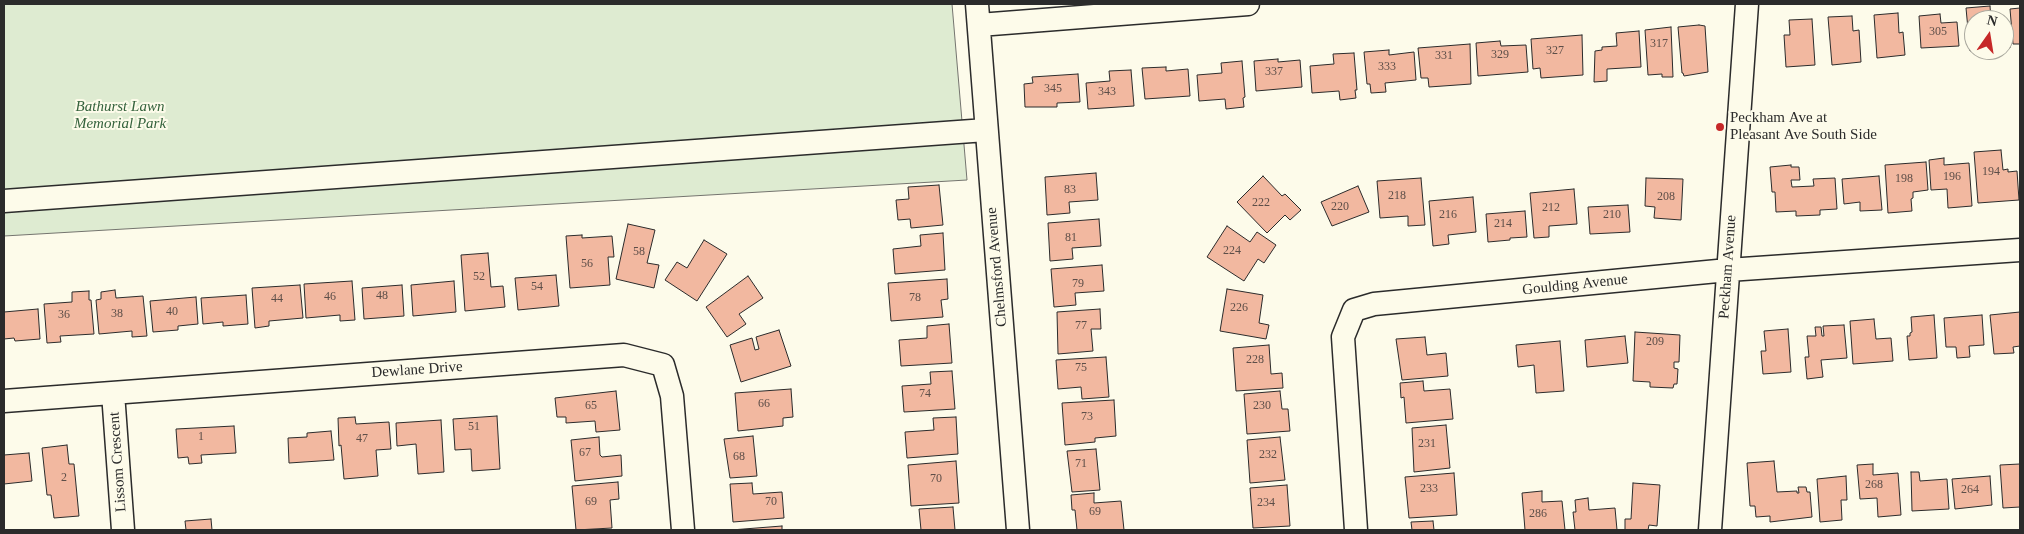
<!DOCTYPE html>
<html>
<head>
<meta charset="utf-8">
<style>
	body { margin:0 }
	#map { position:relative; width:2024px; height:534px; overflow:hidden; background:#fdfbea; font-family:Georgia,serif }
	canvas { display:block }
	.frame { position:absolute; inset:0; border:5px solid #2b2b2b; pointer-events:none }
	.north { position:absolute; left:1964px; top:10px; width:50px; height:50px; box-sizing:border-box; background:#fdfbea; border:1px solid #a9a89e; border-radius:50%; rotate:13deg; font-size:14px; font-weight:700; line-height:20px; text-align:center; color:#2b2b2b }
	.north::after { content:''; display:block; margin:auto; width:18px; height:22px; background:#c62828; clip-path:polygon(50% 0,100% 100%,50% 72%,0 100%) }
</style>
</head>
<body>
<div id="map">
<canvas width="2024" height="534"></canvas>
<div class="frame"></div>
<div class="north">N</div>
</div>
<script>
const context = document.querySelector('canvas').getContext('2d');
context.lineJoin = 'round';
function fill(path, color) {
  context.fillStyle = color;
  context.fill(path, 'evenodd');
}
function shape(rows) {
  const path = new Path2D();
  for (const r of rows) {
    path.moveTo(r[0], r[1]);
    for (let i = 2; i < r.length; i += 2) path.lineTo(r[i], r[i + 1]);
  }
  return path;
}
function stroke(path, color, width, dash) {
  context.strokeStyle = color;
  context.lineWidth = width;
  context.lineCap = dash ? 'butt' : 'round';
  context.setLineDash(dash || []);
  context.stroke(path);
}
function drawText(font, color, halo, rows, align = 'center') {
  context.font = font + ' Georgia,serif';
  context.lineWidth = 4;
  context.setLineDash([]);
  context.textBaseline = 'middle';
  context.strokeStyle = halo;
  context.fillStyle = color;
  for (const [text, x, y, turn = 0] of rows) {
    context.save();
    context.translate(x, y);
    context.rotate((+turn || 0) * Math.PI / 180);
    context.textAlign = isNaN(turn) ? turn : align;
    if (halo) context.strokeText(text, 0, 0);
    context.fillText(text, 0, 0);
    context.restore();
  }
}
const green = shape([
	[4,4,952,4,967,180,4,236,4,4]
]);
fill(green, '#deebd1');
stroke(green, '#74746e', 1);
const building = shape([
	[1990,6,1991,20,1974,20,1974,50,1985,50,1970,51,1966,8,1990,6],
	[2020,8,2020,44,2013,44,2010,9,2020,8],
	[1898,13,1899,33,1903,32,1905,55,1877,58,1874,15,1898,13],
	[1940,14,1941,23,1957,22,1959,46,1921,48,1919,16,1940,14],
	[1852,16,1853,31,1859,30,1861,62,1832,65,1828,17,1852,16],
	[1812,19,1815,65,1786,67,1784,35,1790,35,1789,20,1812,19],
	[2004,24,2008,24,2010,48,2004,48,2004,24],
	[1699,25,1705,26,1708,72,1684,76,1683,73,1682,73,1678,27,1699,25],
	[1671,27,1673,77,1662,77,1662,74,1648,75,1645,30,1671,27],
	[1639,31,1641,67,1607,69,1607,81,1594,82,1595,51,1602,50,1602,47,1617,46,1616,33,1639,31],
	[1582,35,1583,75,1541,78,1540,68,1533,69,1531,39,1582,35],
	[1500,41,1501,46,1526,45,1528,72,1478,76,1476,43,1500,41],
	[1470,44,1471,84,1429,87,1428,78,1421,78,1418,48,1470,44],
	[1389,50,1389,55,1414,52,1416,80,1385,83,1386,92,1371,93,1370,84,1367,84,1364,52,1389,50],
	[1354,53,1357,90,1355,90,1356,98,1340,100,1339,91,1312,93,1310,66,1334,64,1333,54,1354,53],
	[1278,59,1278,62,1300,60,1302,87,1256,91,1254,61,1278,59],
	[1242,61,1245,97,1243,98,1244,107,1226,109,1225,99,1199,101,1197,75,1222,73,1221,63,1242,61],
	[1166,67,1166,71,1188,69,1190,96,1145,99,1142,68,1166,67],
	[1131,70,1134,106,1088,109,1086,83,1110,81,1109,71,1131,70],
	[1078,74,1080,102,1057,103,1057,107,1025,107,1024,84,1033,83,1032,77,1078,74],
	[2001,150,2003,170,2008,169,2008,172,2017,171,2019,200,1978,203,1974,152,2001,150],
	[1944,158,1944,165,1969,163,1972,206,1948,208,1947,189,1931,190,1929,160,1944,158],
	[1926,162,1928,190,1913,192,1913,198,1911,199,1912,211,1888,213,1885,165,1926,162],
	[1791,165,1791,167,1799,167,1800,180,1791,180,1792,187,1814,186,1813,179,1835,178,1837,209,1820,210,1820,215,1796,216,1796,211,1776,212,1775,192,1772,192,1770,167,1791,165],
	[1096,173,1098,200,1069,202,1070,213,1047,215,1045,177,1096,173],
	[1263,176,1282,196,1285,194,1301,210,1290,220,1285,215,1267,233,1237,202,1263,176],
	[1879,176,1882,210,1860,211,1860,202,1844,204,1842,179,1879,176],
	[1421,178,1425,225,1408,226,1408,216,1380,218,1377,181,1421,178],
	[1646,178,1683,179,1681,220,1654,218,1655,207,1645,206,1646,178],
	[939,185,943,225,911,228,910,219,898,220,896,200,909,199,908,187,939,185],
	[1358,186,1369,212,1332,226,1321,202,1358,186],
	[1574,189,1577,224,1549,226,1549,237,1534,238,1530,193,1574,189],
	[1473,197,1476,232,1448,235,1449,244,1433,246,1429,201,1473,197],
	[1628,205,1630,232,1590,234,1588,207,1628,205],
	[1525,211,1527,237,1510,238,1510,240,1488,242,1486,214,1525,211],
	[1099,219,1101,246,1072,248,1073,259,1050,261,1048,223,1099,219],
	[628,224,655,230,647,263,659,265,654,288,616,279,628,224],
	[1227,226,1250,242,1257,232,1276,245,1264,263,1258,259,1244,281,1207,257,1227,226],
	[943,233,945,270,895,274,893,249,921,246,920,235,943,233],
	[582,235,582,238,612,236,614,257,608,257,610,285,570,288,566,236,582,235],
	[704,240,727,254,697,301,665,280,677,262,687,268,704,240],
	[488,253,491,287,503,286,505,307,465,311,461,255,488,253],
	[1102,265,1104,291,1075,293,1076,305,1054,307,1051,269,1102,265],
	[556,275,559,306,518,310,515,278,556,275],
	[748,276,763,298,739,314,746,324,727,337,706,307,748,276],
	[947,279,948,299,941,300,943,317,891,321,888,283,947,279],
	[352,281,355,320,340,321,340,315,306,318,304,284,352,281],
	[454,281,456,312,413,316,411,285,454,281],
	[300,285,303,318,269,321,269,326,255,328,252,288,300,285],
	[402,285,404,316,364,319,362,288,402,285],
	[1227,289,1263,295,1259,323,1269,325,1266,339,1220,331,1227,289],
	[115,290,116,298,143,296,147,336,132,337,132,331,99,334,96,300,101,299,101,292,115,290],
	[89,291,89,300,91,300,94,334,60,336,61,342,47,343,44,304,72,302,72,292,89,291],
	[246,295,248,324,223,326,223,322,203,324,201,298,246,295],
	[196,297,198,324,178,326,178,330,153,332,150,301,196,297],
	[38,309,40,339,15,341,14,338,4,339,4,312,38,309],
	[1100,309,1101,329,1091,329,1093,351,1058,354,1057,312,1100,309],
	[2020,312,2020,346,2013,347,2014,353,1994,354,1990,315,2020,312],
	[1934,315,1937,358,1909,360,1907,336,1910,336,1910,333,1912,332,1911,317,1934,315],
	[1982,315,1984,345,1969,346,1970,357,1957,358,1956,347,1946,347,1944,318,1982,315],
	[1874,319,1876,339,1891,338,1893,361,1853,364,1850,321,1874,319],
	[949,324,952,363,901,366,899,340,927,338,927,326,949,324],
	[1844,325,1847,358,1821,360,1823,377,1807,379,1805,357,1809,357,1807,336,1816,336,1815,327,1821,327,1822,336,1824,336,1823,326,1844,325],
	[1788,329,1791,372,1763,374,1761,351,1766,351,1764,331,1788,329],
	[779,330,791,366,741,382,730,345,752,338,755,350,759,349,756,337,779,330],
	[1635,332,1680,335,1679,362,1674,362,1674,368,1678,369,1677,384,1674,384,1673,388,1650,387,1650,382,1633,381,1635,332],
	[1625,336,1628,363,1587,367,1585,340,1625,336],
	[1425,337,1427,355,1446,353,1448,376,1402,380,1396,339,1425,337],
	[1560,341,1564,391,1536,393,1534,365,1518,367,1516,345,1560,341],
	[1269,345,1271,374,1282,373,1283,388,1236,391,1233,348,1269,345],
	[1106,357,1109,397,1082,399,1081,387,1058,389,1056,360,1106,357],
	[952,371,955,409,904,412,902,386,931,384,930,372,952,371],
	[1423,381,1424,391,1450,389,1453,419,1406,423,1404,397,1401,398,1400,383,1423,381],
	[791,389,793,417,783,418,783,426,738,431,735,393,791,389],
	[616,391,620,430,596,432,595,421,566,423,566,417,557,417,555,398,616,391],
	[1280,391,1282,409,1288,409,1290,431,1247,434,1244,394,1280,391],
	[1114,400,1116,436,1095,438,1095,442,1065,445,1062,403,1114,400],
	[497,416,500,469,472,471,471,449,455,450,453,419,497,416],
	[355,417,356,424,389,422,391,449,376,450,378,476,344,479,341,445,339,446,338,418,355,417],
	[956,417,958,454,907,458,905,432,934,430,933,418,956,417],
	[441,420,444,472,418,474,416,444,397,446,396,423,441,420],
	[1446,425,1450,468,1414,472,1412,428,1446,425],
	[234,426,236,453,201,455,202,463,189,464,188,457,178,458,176,429,234,426],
	[331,431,334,460,289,463,288,438,307,437,307,433,331,431],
	[753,436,757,476,730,478,724,439,753,436],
	[599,437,600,455,602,457,621,455,622,476,575,481,571,440,599,437],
	[1280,437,1285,480,1250,483,1247,440,1280,437],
	[67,445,69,464,74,464,79,516,54,518,51,495,47,495,42,448,67,445],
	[1096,449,1100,490,1072,492,1067,451,1096,449],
	[29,453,32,481,4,484,4,455,29,453],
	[956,461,959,503,911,506,908,465,956,461],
	[1774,461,1777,492,1797,491,1797,493,1799,493,1798,487,1806,487,1807,492,1810,492,1812,517,1770,522,1770,516,1756,517,1755,506,1750,506,1747,463,1774,461],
	[1873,464,1873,475,1898,473,1901,515,1878,517,1877,498,1860,499,1857,465,1873,464],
	[2020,464,2020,507,2003,508,2000,465,2020,464],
	[1911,472,1919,472,1920,481,1947,479,1949,509,1912,511,1911,472],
	[1454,473,1457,515,1409,518,1405,477,1454,473],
	[1846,476,1847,500,1841,500,1842,520,1820,522,1817,479,1846,476],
	[1990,476,1992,505,1955,509,1952,479,1990,476],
	[618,482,619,499,610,500,612,528,576,530,572,486,618,482],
	[752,483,753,494,782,492,784,518,733,522,730,484,752,483],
	[1633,483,1660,485,1657,526,1649,525,1648,530,1625,530,1625,519,1631,519,1633,483],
	[1287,485,1290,526,1253,528,1250,488,1287,485],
	[1542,491,1542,502,1562,501,1565,530,1525,530,1522,493,1542,491],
	[1094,493,1094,503,1121,501,1124,530,1077,530,1075,510,1072,510,1071,495,1094,493],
	[1588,498,1589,510,1615,508,1617,530,1575,530,1573,512,1576,512,1575,500,1588,498],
	[953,507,955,530,921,530,919,509,953,507],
	[211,519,212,530,186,530,185,521,211,519],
	[1433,521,1434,530,1412,530,1411,522,1433,521],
	[782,526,782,530,731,530,782,526]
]);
fill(building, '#f2b8a0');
stroke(building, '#2b2b2b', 1);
const minor = shape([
	[977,4,1018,530],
	[979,25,1248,4],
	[4,201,986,130],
	[113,393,123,530],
	[4,401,624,355,663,365,672,396,683,530],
	[1356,530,1343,337,1354,310,1374,304,1728,270,2020,250],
	[1710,530,1747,4]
]);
stroke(minor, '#2b2b2b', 25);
stroke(minor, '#fdfbea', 22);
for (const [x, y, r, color] of [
	[1720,127,5,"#c62828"]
]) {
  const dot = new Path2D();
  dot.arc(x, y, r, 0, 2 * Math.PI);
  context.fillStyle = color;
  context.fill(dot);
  stroke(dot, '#fdfbea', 2);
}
drawText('12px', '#5d4e48', null, [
	["305",1938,32],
	["317",1659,44],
	["327",1555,51],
	["329",1500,55],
	["331",1444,56],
	["333",1387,67],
	["337",1274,72],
	["345",1053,89],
	["343",1107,92],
	["194",1991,172],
	["196",1952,177],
	["198",1904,179],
	["83",1070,190],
	["218",1397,196],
	["208",1666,197],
	["222",1261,203],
	["220",1340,207],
	["212",1551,208],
	["216",1448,215],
	["210",1612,215],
	["214",1503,224],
	["81",1071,238],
	["224",1232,251],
	["58",639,252],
	["56",587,264],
	["52",479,277],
	["79",1078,284],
	["54",537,287],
	["48",382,296],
	["46",330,297],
	["78",915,298],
	["44",277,299],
	["226",1239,308],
	["40",172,312],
	["38",117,314],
	["36",64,315],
	["77",1081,326],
	["209",1655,342],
	["228",1255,360],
	["75",1081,368],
	["74",925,394],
	["66",764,404],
	["65",591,406],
	["230",1262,406],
	["73",1087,417],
	["51",474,427],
	["1",201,437],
	["47",362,439],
	["231",1427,444],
	["67",585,453],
	["232",1268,455],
	["68",739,457],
	["71",1081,464],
	["2",64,478],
	["70",936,479],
	["268",1874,485],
	["233",1429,489],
	["264",1970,490],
	["69",591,502],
	["70",771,502],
	["234",1266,503],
	["69",1095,512],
	["286",1538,514]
]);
drawText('italic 15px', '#34623c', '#fdfbea', [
	["Bathurst Lawn",120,107],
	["Memorial Park",120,124]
]);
drawText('15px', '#2b2b2b', '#fdfbea', [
	["Peckham Ave at",1730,118],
	["Pleasant Ave South Side",1730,135]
], 'left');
drawText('15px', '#2b2b2b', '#fdfbea', [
	["Chelmsford Avenue",997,267,-95],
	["Peckham Avenue",1728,267,-86],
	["Goulding Avenue",1575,285,-6],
	["Dewlane Drive",417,370,-4],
	["Lissom Crescent",118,462,-94]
]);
</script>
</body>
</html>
